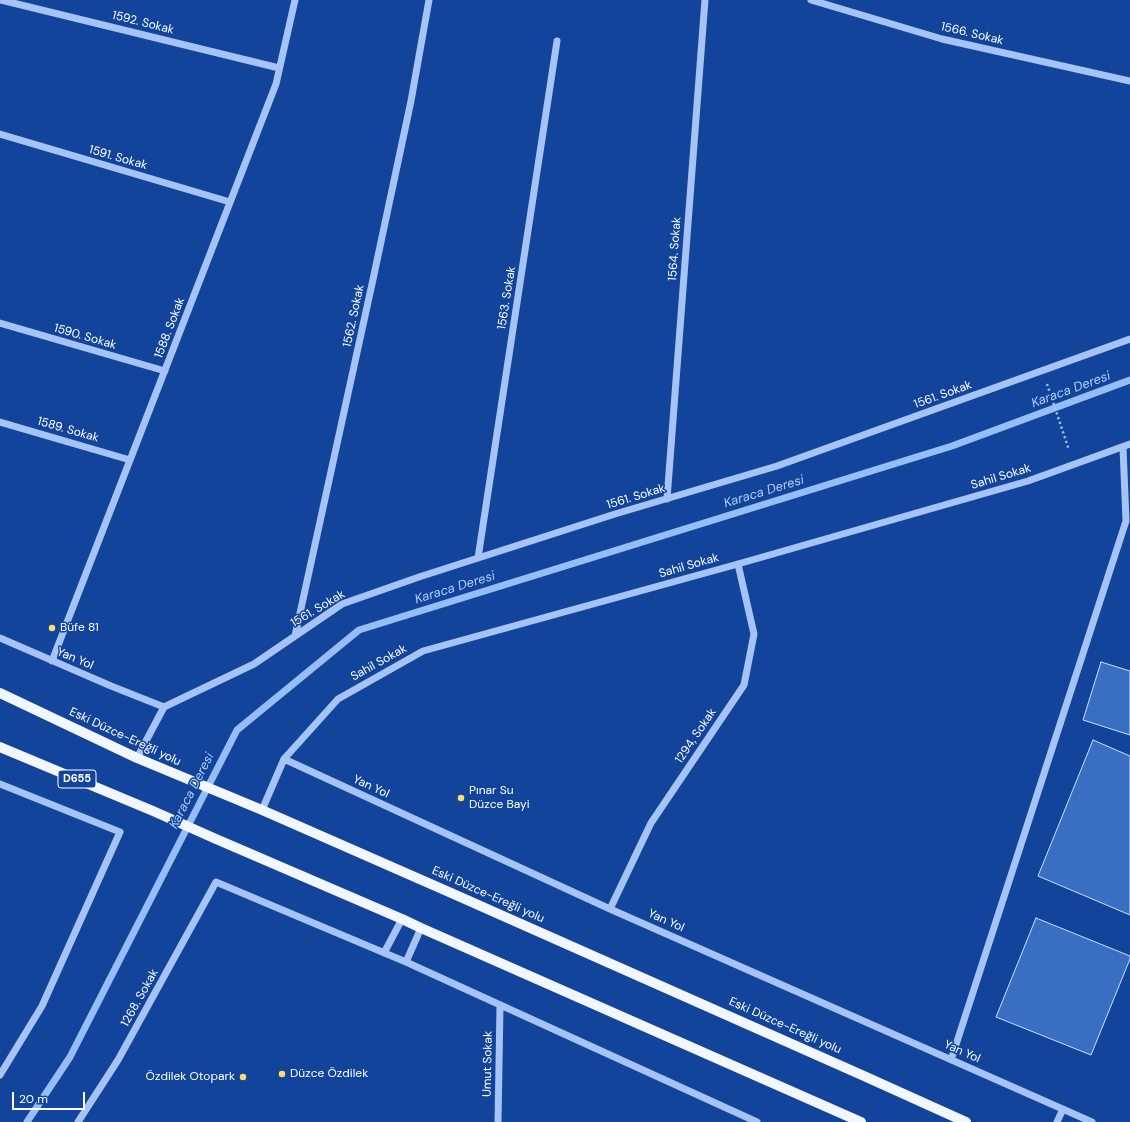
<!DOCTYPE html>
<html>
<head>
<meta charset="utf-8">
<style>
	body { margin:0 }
	#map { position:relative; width:1130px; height:1122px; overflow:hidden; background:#11449a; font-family:"DM Sans",sans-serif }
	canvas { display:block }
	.scale { position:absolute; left:12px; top:1092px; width:73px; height:18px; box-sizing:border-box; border:2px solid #fff; border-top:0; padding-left:5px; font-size:12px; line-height:14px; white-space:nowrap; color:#fff; -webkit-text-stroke:3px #11449a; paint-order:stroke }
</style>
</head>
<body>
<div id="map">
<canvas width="1130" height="1122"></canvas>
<div class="scale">20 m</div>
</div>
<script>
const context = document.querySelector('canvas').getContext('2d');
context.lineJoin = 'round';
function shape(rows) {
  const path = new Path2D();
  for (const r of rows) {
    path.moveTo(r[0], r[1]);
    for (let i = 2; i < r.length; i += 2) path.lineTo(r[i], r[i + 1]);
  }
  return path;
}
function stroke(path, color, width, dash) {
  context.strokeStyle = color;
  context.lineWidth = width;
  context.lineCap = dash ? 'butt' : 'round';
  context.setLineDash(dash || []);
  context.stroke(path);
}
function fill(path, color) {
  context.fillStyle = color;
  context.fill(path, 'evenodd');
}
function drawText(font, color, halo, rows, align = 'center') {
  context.font = font + ' "DM Sans",sans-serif';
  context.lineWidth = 3;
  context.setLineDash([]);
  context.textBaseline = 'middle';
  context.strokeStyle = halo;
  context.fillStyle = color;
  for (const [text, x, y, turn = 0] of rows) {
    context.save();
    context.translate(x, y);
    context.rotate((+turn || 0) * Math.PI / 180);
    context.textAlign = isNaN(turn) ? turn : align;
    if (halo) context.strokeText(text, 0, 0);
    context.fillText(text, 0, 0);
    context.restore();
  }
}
stroke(shape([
	[27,1122,70,1057,237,730,359,630,952,446,1130,380]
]), '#97bdf7', 7);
const building = shape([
	[1101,662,1130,671,1130,735,1083,720,1101,662],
	[1093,740,1130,756,1130,915,1038,876,1093,740],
	[1036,918,1130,956,1130,959,1091,1055,996,1017,1036,918]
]);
fill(building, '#3a6ec2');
stroke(building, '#cde0fe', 1);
stroke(shape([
	[1047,384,1069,450]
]), '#a5c3f4', 2.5, [2, 3]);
stroke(shape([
	[1,0,279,68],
	[811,0,942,39,1130,81],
	[0,134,230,202],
	[0,323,165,371],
	[0,422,130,460],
	[667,499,705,0],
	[478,558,557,41],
	[295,636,372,284,411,101,429,0],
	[0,638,111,686,164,707],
	[52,661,276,84,295,0],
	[164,707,254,664,342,604,419,577,615,514,777,466,1130,339],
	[137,758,164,707],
	[284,759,338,699,423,651,738,564,1028,481,1130,444],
	[0,784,120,832,42,1006,0,1075],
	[262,810,284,759,610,909,1092,1122],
	[610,909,651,823,744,685,754,634,738,564],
	[384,953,402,919],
	[406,962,421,928],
	[951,1060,1126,521,1123,447],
	[78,1122,118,1060,216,882,406,962,757,1122],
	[498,1122,500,1006],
	[1057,1122,1063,1109]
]), '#a5c3f4', 7);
stroke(shape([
	[0,693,137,758,262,810,449,892,864,1076,966,1122],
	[0,747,153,811,216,839,402,919,421,928,861,1122]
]), '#f2f6ff', 10);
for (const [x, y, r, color] of [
	[52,628,4,"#ffdd68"],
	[461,798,4,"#ffdd68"],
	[282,1074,4,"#ffdd68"],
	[243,1077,4,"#ffdd68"]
]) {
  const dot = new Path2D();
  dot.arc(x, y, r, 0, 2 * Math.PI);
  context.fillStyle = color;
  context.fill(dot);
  stroke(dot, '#11449a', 1.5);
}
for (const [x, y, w] of [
	[77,779,38]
]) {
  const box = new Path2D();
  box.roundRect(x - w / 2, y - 9, w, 18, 3);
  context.fillStyle = '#11449a';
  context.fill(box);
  stroke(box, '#fff', 1);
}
drawText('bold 11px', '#fff', null, [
	["D655",77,779]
]);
drawText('12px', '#fff', '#11449a', [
	["1592. Sokak",143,23,14],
	["1566. Sokak",972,34,13],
	["1591. Sokak",118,158,16],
	["1564. Sokak",675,249,-86],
	["1563. Sokak",507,298,-81],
	["1562. Sokak",354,316,-78],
	["1588. Sokak",170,328,-69],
	["1590. Sokak",85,337,16],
	["1561. Sokak",943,395,-20],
	["1589. Sokak",68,430,16],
	["Sahil Sokak",1001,477,-17],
	["1561. Sokak",636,497,-17],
	["Sahil Sokak",689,566,-16],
	["1561. Sokak",318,609,-31],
	["Yan Yol",75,659,23],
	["Sahil Sokak",379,663,-29],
	["1294, Sokak",696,736,-56],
	["Eski Düzce-Ereğli yolu",125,737,25],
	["Yan Yol",371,787,25],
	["Eski Düzce-Ereğli yolu",488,895,24],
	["Yan Yol",666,921,24],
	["1268. Sokak",140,998,-61],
	["Eski Düzce-Ereğli yolu",785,1026,24],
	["Yan Yol",962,1052,24],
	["Umut Sokak",488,1064,-89]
]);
drawText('12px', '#fff', '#11449a', [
	["Büfe 81",60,628],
	["Pınar Su",469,791],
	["Düzce Bayi",469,805],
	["Düzce Özdilek",290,1074],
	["Özdilek Otopark",235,1077,"right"]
], 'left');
drawText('italic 13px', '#b1cefa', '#11449a', [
	["Karaca Deresi",1071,390,-20],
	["Karaca Deresi",764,492,-17],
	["Karaca Deresi",455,588,-17],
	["Karaca Deresi",192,791,-63]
]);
</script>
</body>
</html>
